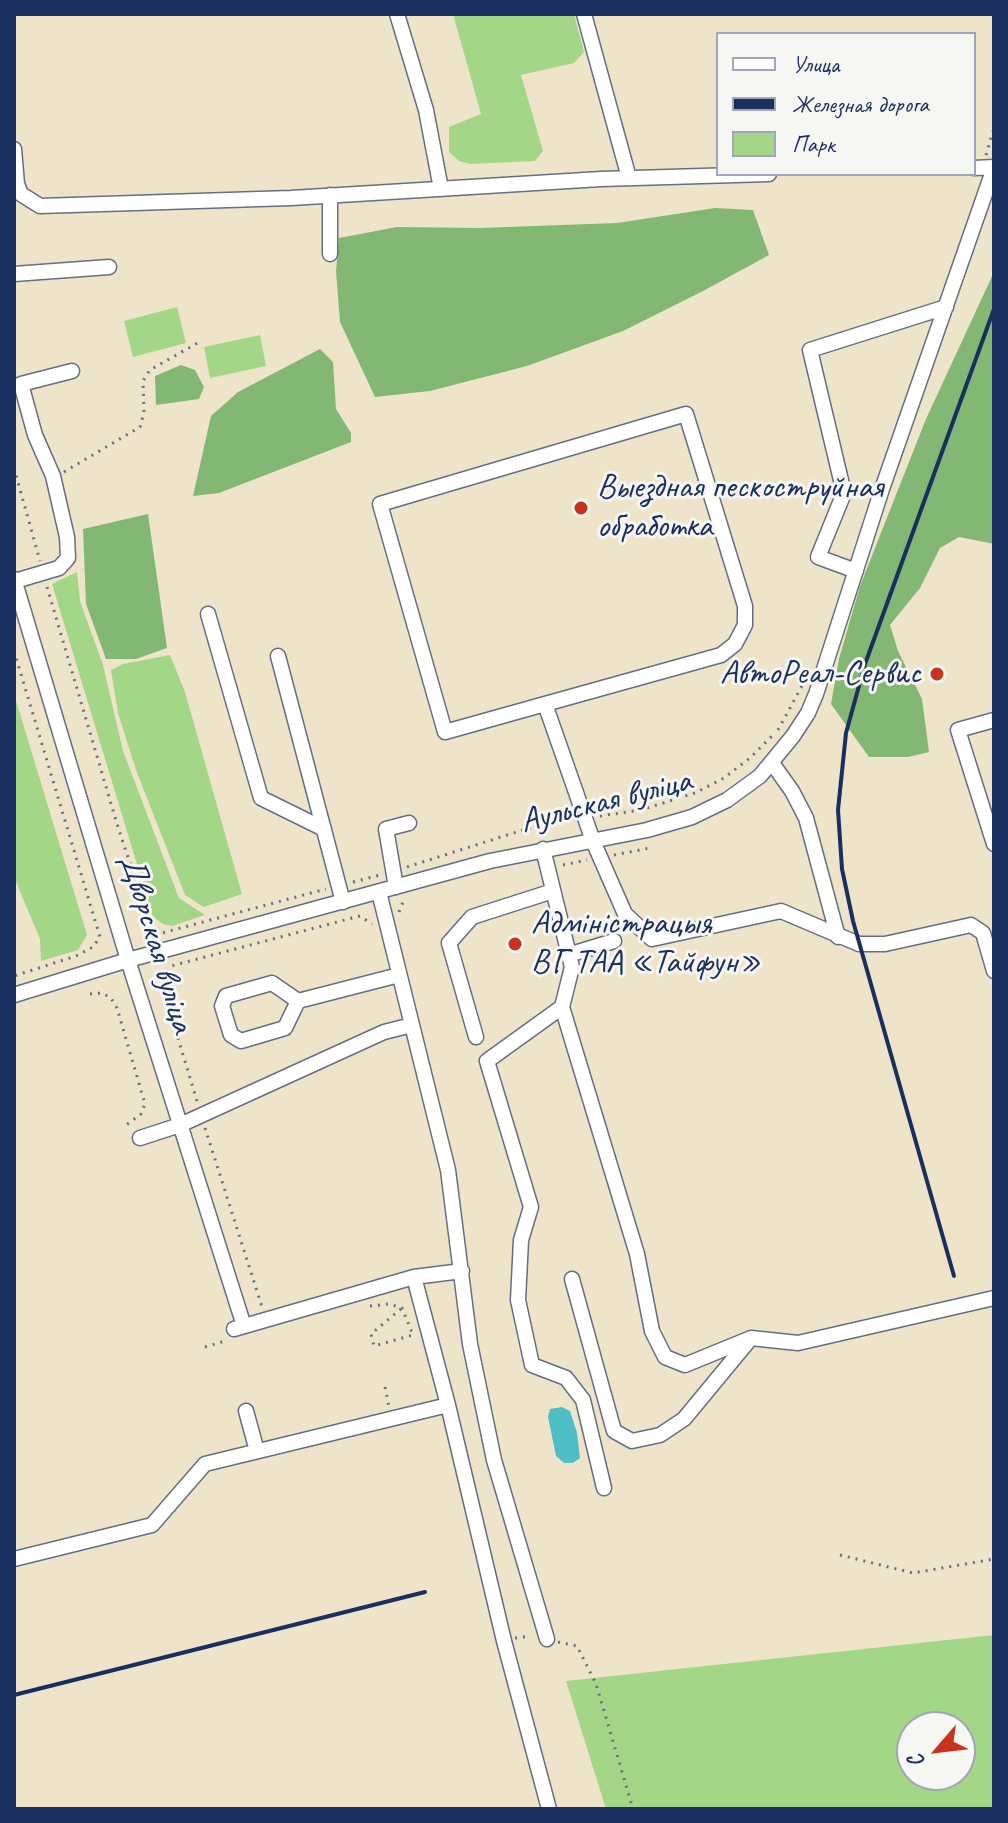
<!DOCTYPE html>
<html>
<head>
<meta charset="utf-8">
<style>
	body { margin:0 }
	#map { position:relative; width:1008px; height:1823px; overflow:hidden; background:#eee4c9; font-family:Caveat,sans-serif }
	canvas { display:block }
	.frame { position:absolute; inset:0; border:16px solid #1b2f5e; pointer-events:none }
	.legend { position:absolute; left:716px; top:32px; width:260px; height:144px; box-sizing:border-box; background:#f6f6f2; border:2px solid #9ea6b7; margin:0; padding:10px 14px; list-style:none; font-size:24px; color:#1b2f5e }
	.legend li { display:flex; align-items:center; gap:16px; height:40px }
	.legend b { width:40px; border:2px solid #9ea6b7 }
	.north { position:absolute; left:896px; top:1711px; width:80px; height:80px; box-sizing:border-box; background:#f6f6f2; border:2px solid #9ea6b7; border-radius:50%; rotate:242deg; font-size:22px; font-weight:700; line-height:32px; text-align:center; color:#1b2f5e }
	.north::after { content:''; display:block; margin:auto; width:28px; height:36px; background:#c8321e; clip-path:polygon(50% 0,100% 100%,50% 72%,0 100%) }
</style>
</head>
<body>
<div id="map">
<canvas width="1008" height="1823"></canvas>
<div class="frame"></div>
<ul class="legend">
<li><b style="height:10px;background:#fff"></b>Улица</li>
<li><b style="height:10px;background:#1b2f5e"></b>Железная дорога</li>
<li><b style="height:22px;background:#a3d787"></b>Парк</li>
</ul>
<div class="north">С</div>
</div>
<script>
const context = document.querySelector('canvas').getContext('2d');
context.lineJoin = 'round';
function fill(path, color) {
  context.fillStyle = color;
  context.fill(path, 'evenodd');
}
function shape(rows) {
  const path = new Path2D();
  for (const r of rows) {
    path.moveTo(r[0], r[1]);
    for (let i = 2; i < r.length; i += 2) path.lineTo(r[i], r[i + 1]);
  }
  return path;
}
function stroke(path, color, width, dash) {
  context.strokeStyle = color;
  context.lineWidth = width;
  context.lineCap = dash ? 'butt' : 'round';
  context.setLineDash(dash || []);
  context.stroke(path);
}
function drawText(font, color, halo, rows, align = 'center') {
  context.font = font + ' Caveat,sans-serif';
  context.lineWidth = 6;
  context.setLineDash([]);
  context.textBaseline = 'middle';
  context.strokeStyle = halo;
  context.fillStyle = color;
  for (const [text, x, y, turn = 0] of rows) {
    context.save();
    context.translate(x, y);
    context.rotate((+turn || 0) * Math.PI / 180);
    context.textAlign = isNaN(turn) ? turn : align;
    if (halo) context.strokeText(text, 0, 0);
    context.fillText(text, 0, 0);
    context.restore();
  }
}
fill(shape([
	[453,14,574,14,584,52,574,63,521,75,543,151,535,161,470,164,459,161,449,152,449,127,481,114],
	[177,307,186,343,133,357,124,321],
	[260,335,266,366,210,378,204,347],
	[77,572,80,601,103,665,123,751,179,898,205,915,172,926,163,924,153,917,52,584],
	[170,655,185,692,242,894,204,907,185,895,136,770,118,713,111,670,123,664],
	[14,694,87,935,78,950,41,961,40,939,14,877],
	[994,1635,994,1809,606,1809,566,1681],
	[960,1727,960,1775,912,1775,912,1727]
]), '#a3d787');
fill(shape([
	[715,208,753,210,769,255,705,290,623,331,527,366,430,391,375,397,340,322,336,271,339,238,397,227,480,228,617,223],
	[994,272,994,544,959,537,940,548,920,588,890,625,898,651,922,699,929,752,908,757,869,757,831,704,839,659,860,586,926,419],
	[320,349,333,362,336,409,351,433,351,442,219,493,193,496,211,416,238,392],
	[181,365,195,370,204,387,199,399,156,405,155,376],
	[148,514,167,648,136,659,106,659,86,604,83,529]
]), '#82b874');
fill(shape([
	[562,1407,570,1411,577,1433,580,1458,573,1463,564,1463,556,1456,548,1417,550,1409]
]), '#50bfc5');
const minor = shape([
	[397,14,426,110,441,189],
	[584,14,629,178],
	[14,149,17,184,21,194,40,206,291,198,601,179,769,174],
	[974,168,994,167],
	[330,195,330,254],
	[14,274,109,267],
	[856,571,818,557,844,493,810,350,946,307],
	[14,579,128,960,244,1326],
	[15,581,59,568,68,558,67,537,53,476,35,435,21,384,72,371],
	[208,614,261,798,324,829],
	[278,656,343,902],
	[545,704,445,732,380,504,686,414,745,606,745,625,735,644,721,655,545,704,593,841,625,914,652,939,781,911,859,944,885,944,971,925,983,933,994,971],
	[994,720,958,730,994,844],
	[772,763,792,791,806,818,838,937],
	[543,849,572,967,562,1007,637,1254,652,1331,665,1357,685,1365,751,1338],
	[396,887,386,829,409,823],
	[379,892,448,1170,470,1344,494,1460,547,1639],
	[568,955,614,941],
	[14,995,128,960,490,861,647,830,692,817,727,800,760,776,793,736,808,713,816,694,882,489,994,168],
	[298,1001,272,983,226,996,222,1006,231,1035,241,1041,285,1028,298,1001,399,975],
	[562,1007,487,1061,531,1207,521,1240,518,1300,532,1365,566,1378,583,1400,604,1488],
	[476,1037,449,943,472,917,553,891],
	[140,1138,180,1125,384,1032,412,1025],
	[414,1277,448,1405,504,1641,549,1809],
	[572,1279,614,1431,632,1441,660,1435,684,1419,751,1338,798,1343,994,1298],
	[234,1329,414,1277,462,1271],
	[246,1411,257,1451],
	[14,1559,152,1525,205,1464,448,1405]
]);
stroke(minor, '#656e83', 17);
stroke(shape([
	[986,155,994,128],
	[14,468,40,561],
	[64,472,140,427,144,412,143,381,150,370,201,341],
	[47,587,117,824,149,921,162,933,326,889],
	[14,651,100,937,93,947,76,956,14,976],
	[778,730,803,684],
	[600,816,641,810,695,793,724,778,750,758,773,735],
	[614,855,650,848,649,845],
	[563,865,587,860],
	[407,867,526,829,572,820],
	[353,882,380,875],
	[399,912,403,902,407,899],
	[90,994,102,993,111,998,117,1008,145,1104,141,1114,126,1125],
	[197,1101,164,992,163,977,171,966,360,916,372,924],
	[205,1128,262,1307],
	[370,1306,389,1304,402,1308,413,1335,374,1346,371,1334,402,1308],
	[205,1347,228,1340],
	[385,1387,389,1407],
	[840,1555,913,1573,994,1559],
	[515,1638,531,1636],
	[558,1642,577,1646,596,1684,633,1809]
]), '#656e83', 3, [2, 6]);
stroke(minor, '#fff', 14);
stroke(shape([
	[954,1276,853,921,842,869,838,810,846,733,865,664,994,309],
	[14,1695,425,1592]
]), '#1b2f5e', 4);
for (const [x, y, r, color] of [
	[581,508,8,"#c8321e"],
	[937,674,8,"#c8321e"],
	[515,944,8,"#c8321e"]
]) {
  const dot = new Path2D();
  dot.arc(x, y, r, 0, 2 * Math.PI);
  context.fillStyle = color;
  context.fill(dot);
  stroke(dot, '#f6f6f2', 3);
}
drawText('34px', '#1b2f5e', '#f6f6f2', [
	["Выездная пескоструйная",597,488],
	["обработка",597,527],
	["АвтоРеал-Сервис",921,674,"right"],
	["Адміністрацыя",531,924],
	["ВГ ТАА «Тайфун»",531,963]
], 'left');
drawText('34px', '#1b2f5e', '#f6f6f2', [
	["Аульская вуліца",606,802,-14],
	["Дворская вуліца",156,944,73]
]);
</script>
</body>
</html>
